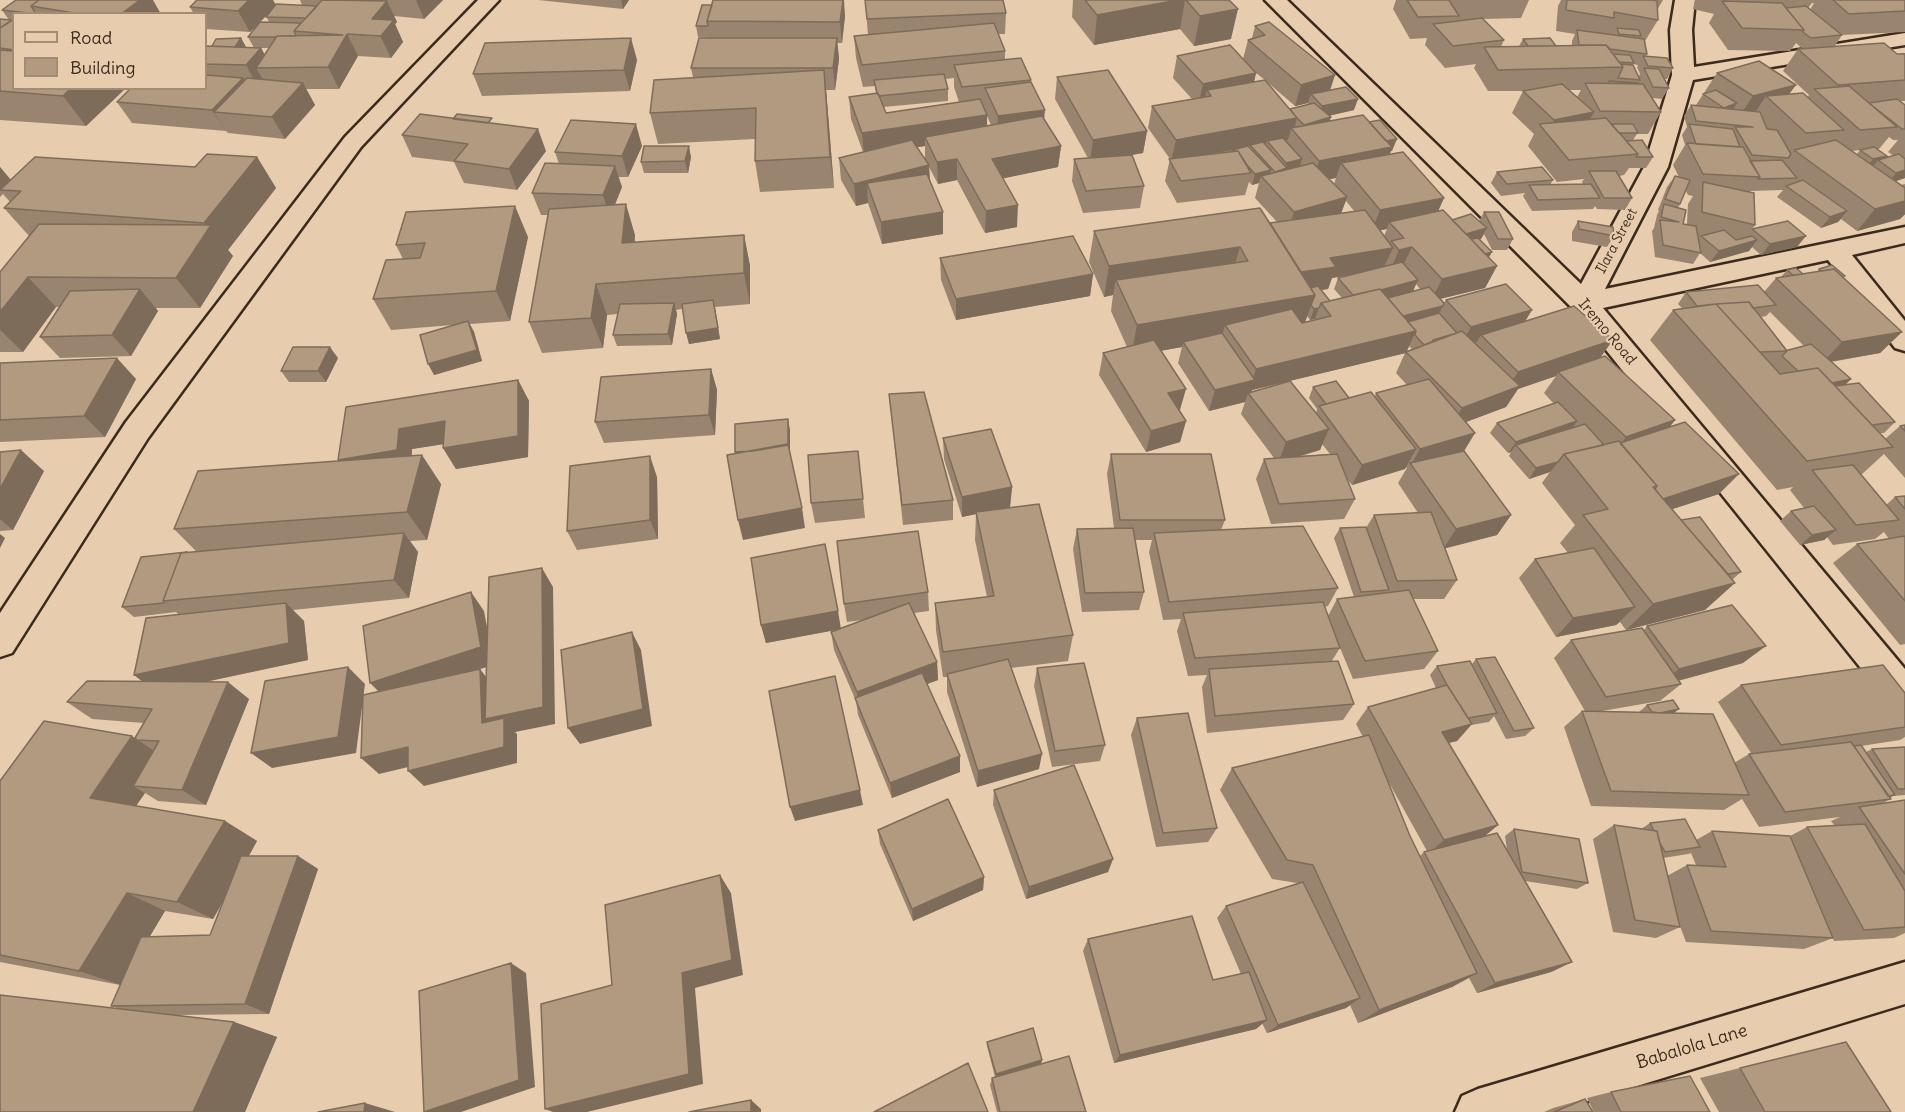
<!DOCTYPE html>
<html>
<head>
<meta charset="utf-8">
<style>
	body { margin:0 }
	#map { position:relative; width:1905px; height:1112px; overflow:hidden; background:#e7cdae; font-family:Delius,sans-serif }
	canvas { display:block }
	.legend { position:absolute; left:12px; top:12px; width:195px; height:78px; box-sizing:border-box; background:#e7cdae; border:2px solid #a28c74; margin:0; padding:8px 10px; list-style:none; font-size:18px; color:#3b2a1e }
	.legend li { display:flex; align-items:center; gap:12px; height:30px }
	.legend b { width:30px; border:2px solid #a28c74 }
</style>
</head>
<body>
<div id="map">
<canvas width="1905" height="1112"></canvas>
<ul class="legend">
<li><b style="height:8px;background:#e7cdae"></b>Road</li>
<li><b style="height:16px;background:#b29a81"></b>Building</li>
</ul>
</div>
<script>
const context = document.querySelector('canvas').getContext('2d');
context.lineJoin = 'round';
function shape(rows) {
  const path = new Path2D();
  for (const r of rows) {
    path.moveTo(r[0], r[1]);
    for (let i = 2; i < r.length; i += 2) path.lineTo(r[i], r[i + 1]);
  }
  return path;
}
function stroke(path, color, width, dash) {
  context.strokeStyle = color;
  context.lineWidth = width;
  context.lineCap = dash ? 'butt' : 'round';
  context.setLineDash(dash || []);
  context.stroke(path);
}
function fill(path, color) {
  context.fillStyle = color;
  context.fill(path, 'evenodd');
}
function drawText(font, color, halo, rows, align = 'center') {
  context.font = font + ' Delius,sans-serif';
  context.lineWidth = 4.5;
  context.setLineDash([]);
  context.textBaseline = 'middle';
  context.strokeStyle = halo;
  context.fillStyle = color;
  for (const [text, x, y, turn = 0] of rows) {
    context.save();
    context.translate(x, y);
    context.rotate((+turn || 0) * Math.PI / 180);
    context.textAlign = isNaN(turn) ? turn : align;
    if (halo) context.strokeText(text, 0, 0);
    context.fillText(text, 0, 0);
    context.restore();
  }
}
const minor = shape([
	[1265,0,1287,0,1581,284,1644,167,1672,75,1670,30,1675,0,1695,0,1692,30,1694,67,1905,33,1905,45,1693,80,1668,167,1605,289,1905,227,1905,243,1852,255,1905,321,1905,351,1895,348,1828,260,1603,308,1905,669,1905,712,1892,707,1574,310,1265,0],
	[1905,962,1905,1004,1552,1112,1455,1112,1462,1096,1478,1089,1905,962]
]);
const primary = shape([
	[478,0,499,0,361,147,148,438,12,653,0,657,0,613,126,422,345,137,478,0]
]);
stroke(minor, '#3b2a1e', 5);
stroke(primary, '#3b2a1e', 5);
fill(minor, '#e7cdae');
fill(primary, '#e7cdae');
fill(shape([
	[16,0,161,14,14,14,14,88,126,88,86,126,0,120,0,19,9,20,2,10],
	[197,0,273,0,276,5,310,6,302,5,300,0,443,0,424,19,394,16,397,22,395,24,403,42,391,58,358,56,339,89,306,89,315,105,285,139,228,133,226,131,132,123,117,102,206,88,206,46,212,46,241,38,246,47,261,48,265,55,269,48,254,48,248,37,257,26,250,32,206,29,206,14,194,14,190,7],
	[266,16,269,22,260,22],
	[538,0,629,0,623,9],
	[865,0,1006,13,1005,34,998,34,1005,51,1005,60,1031,80,1031,82,1044,120,1061,146,1058,167,1003,178,1017,227,985,233,957,180,938,184,929,167,930,180,943,234,882,244,868,203,856,206,841,180,839,158,863,152,851,119,849,97,876,93,875,86,863,87,856,58,854,36,868,35],
	[954,78,954,87,959,102,886,113,883,107,948,101,948,89,945,79],
	[987,116,991,125,987,126],
	[925,146,925,159,917,147],
	[1073,0,1229,0,1231,39,1194,46,1180,29,1094,45,1072,17],
	[1396,0,1529,0,1521,18,1483,19,1504,40,1501,47,1519,46,1523,39,1556,46,1572,45,1572,41,1575,34,1556,31,1558,6,1561,0,1663,0,1657,10,1658,20,1645,41,1647,54,1646,57,1673,68,1667,79,1665,79,1669,88,1662,99,1652,98,1661,112,1648,134,1637,134,1633,140,1653,157,1646,168,1629,168,1624,175,1619,176,1632,198,1625,210,1597,209,1595,206,1593,209,1532,211,1523,196,1525,193,1501,196,1491,183,1497,172,1553,180,1550,185,1583,184,1582,182,1584,179,1557,182,1528,146,1534,134,1512,113,1523,91,1525,91,1488,91,1474,68,1476,64,1445,68,1425,45,1427,38,1410,39,1393,9],
	[1633,64,1638,65,1637,67,1640,74,1639,76],
	[1569,90,1581,90,1577,97],
	[1695,0,1905,0,1905,32,1842,35,1835,46,1814,48,1897,54,1905,53,1905,101,1900,101,1905,105,1905,178,1896,181,1901,185,1905,184,1905,215,1904,215,1900,219,1857,231,1841,219,1838,222,1821,228,1777,197,1783,190,1750,191,1749,192,1755,225,1745,238,1752,229,1797,247,1761,255,1752,247,1749,251,1710,262,1700,253,1693,264,1655,257,1652,231,1654,228,1657,215,1659,211,1658,210,1667,187,1675,176,1679,177,1673,165,1685,145,1682,135,1687,127,1684,116,1691,105,1696,105,1717,73,1796,85,1789,94,1808,97,1809,95,1783,71,1798,49,1803,49,1796,43,1790,51,1728,50,1709,23,1714,14,1693,9],
	[1812,3,1814,3,1810,10,1808,8],
	[1889,137,1893,140,1898,140,1888,152,1894,156,1885,158,1887,156,1877,149,1879,149],
	[1860,150,1857,154,1852,151],
	[1686,191,1688,195,1693,196,1688,204,1687,224,1683,224,1678,208,1680,204],
	[712,5,845,16,842,43,837,43,839,59,835,90,826,90,834,188,760,192,755,161,755,139,658,144,650,113,693,77,691,68,711,38,698,37,696,26],
	[1255,26,1354,110,1328,116,1330,121,1392,151,1391,151,1389,155,1444,198,1438,211,1452,220,1479,221,1484,212,1513,239,1507,250,1492,250,1484,234,1481,239,1480,239,1489,258,1497,266,1485,288,1440,299,1444,303,1446,300,1532,310,1525,321,1600,358,1675,420,1669,428,1719,494,1672,509,1681,520,1741,572,1732,580,1705,610,1626,630,1620,622,1616,625,1556,637,1519,578,1535,559,1568,553,1560,543,1575,525,1542,483,1550,472,1529,479,1509,456,1511,452,1508,453,1490,433,1497,423,1554,404,1544,393,1556,376,1518,389,1506,407,1466,422,1475,433,1464,451,1511,515,1497,535,1445,548,1457,580,1444,599,1413,599,1438,651,1424,669,1353,679,1338,643,1340,648,1331,662,1354,704,1343,720,1207,733,1202,687,1207,675,1188,676,1177,631,1181,619,1163,620,1149,552,1152,540,1135,540,1144,592,1139,610,1082,612,1073,549,1077,529,1114,528,1107,474,1111,454,1225,520,1221,530,1338,588,1328,606,1325,607,1328,616,1337,599,1354,597,1334,538,1340,528,1366,528,1374,515,1418,513,1398,483,1407,468,1406,467,1405,469,1352,485,1346,478,1355,499,1344,519,1271,524,1256,479,1264,459,1274,458,1241,414,1245,402,1209,411,1178,363,1182,347,1160,351,1180,410,1179,410,1186,421,1180,442,1146,452,1099,375,1103,353,1127,347,1111,311,1113,295,1104,297,1089,262,1094,231,1277,222,1255,198,1259,183,1252,185,1249,182,1245,195,1177,203,1165,181,1170,159,1148,128,1152,106,1192,99,1173,78,1177,56,1243,59,1248,40,1252,38],
	[1256,73,1265,80,1254,82],
	[1266,81,1295,106,1308,103,1308,104,1290,109],
	[1336,178,1334,184,1329,179],
	[1346,201,1354,211,1341,213],
	[1387,229,1384,236,1380,230],
	[1353,274,1338,278,1334,289,1342,298,1330,301,1320,290,1328,289,1332,278],
	[1416,284,1420,289,1413,291],
	[1307,316,1310,320,1315,319,1315,320,1305,322],
	[1409,346,1412,349,1407,351],
	[1405,353,1396,373,1407,385,1376,393,1375,396,1349,398,1313,387,1309,398,1317,409,1316,413,1251,392,1252,390],
	[1322,444,1330,454,1299,456,1320,450],
	[637,60,630,91,482,96,473,74],
	[1057,77,1147,131,1143,153,1132,155,1144,186,1140,208,1083,213,1072,181,1074,159,1088,158,1055,99],
	[494,124,546,151,517,190,464,183,454,162,412,157,402,135],
	[642,146,628,177,618,177,622,187,615,204,635,235,635,243,744,235,750,266,750,304,715,307,720,339,689,344,682,309,676,310,677,314,672,345,617,346,613,335,618,314,607,315,603,348,542,353,529,322,548,215,541,215,532,193,559,164,555,152],
	[257,157,276,188,228,250,233,256,200,308,156,308,158,311,131,356,60,358,40,337,59,307,56,307,23,352,0,352,0,272,29,236,4,208,10,202,3,194,0,197,0,167,11,180,195,167],
	[691,157,688,173,644,173,641,162],
	[1578,221,1614,236,1607,247,1572,241,1572,232],
	[528,237,510,321,470,324,474,332,482,361,434,375,453,325,391,330,373,299,403,259,396,245],
	[940,258,1093,274,1090,296,956,320,941,280],
	[1819,269,1844,278,1902,332,1880,353,1831,362,1851,379,1845,385,1895,422,1884,433,1880,433,1885,439,1900,426,1905,425,1905,478,1884,454,1861,475,1886,505,1895,497,1905,496,1905,644,1900,645,1833,563,1857,544,1889,539,1884,532,1875,539,1833,545,1827,537,1824,540,1800,545,1780,521,1791,511,1804,508,1790,490,1793,487,1777,490,1650,340,1673,310,1682,308,1678,304,1686,292,1764,292,1776,278,1781,277,1787,270,1803,274,1817,272],
	[1770,312,1804,346,1787,350,1761,317,1766,316],
	[338,358,326,382,289,382,281,371],
	[0,363,136,379,105,437,0,442],
	[711,369,717,390,715,435,604,443,595,422],
	[518,380,529,401,528,457,456,469,443,448,444,444,412,449,412,456,441,484,427,540,410,541,418,552,409,598,293,610,304,621,308,660,205,682,249,699,206,805,158,801,145,793,136,806,225,821,257,841,249,856,298,856,318,869,269,1014,176,1015,234,1022,277,1037,245,1112,0,1112,117,1008,111,1006,120,985,0,962,0,781,135,738,144,723,92,719,67,702,143,682,134,675,178,614,176,612,134,617,122,607,197,552,174,529,339,461,338,460],
	[224,900,210,935,149,937,165,911,213,919],
	[889,394,953,500,953,520,903,525],
	[943,438,1012,487,1010,507,997,510,1073,635,1068,661,1011,668,1039,769,977,787,947,692,947,677,943,677,936,630,935,603,987,597,975,540,976,514,962,517,944,459],
	[858,451,865,518,815,523,811,503],
	[0,452,44,471,13,530,0,531],
	[657,477,658,539,577,550,567,531],
	[928,592,929,611,914,613,937,662,938,680,927,684,960,756,960,772,892,798,858,715,856,701,834,650,831,632,835,630,766,643,761,625,841,628,863,620,847,622,844,604],
	[1647,626,1743,663,1678,681,1681,684,1660,701,1602,711,1639,712,1647,705,1679,709,1674,713,1734,763,1749,754,1751,753,1718,702,1741,685,1905,727,1905,737,1900,740,1861,746,1866,752,1872,749,1905,747,1905,795,1893,796,1890,798,1891,799,1883,803,1905,800,1905,933,1894,938,1834,941,1833,938,1804,949,1686,942,1678,921,1680,927,1656,938,1613,932,1593,839,1614,825,1641,829,1650,823,1696,840,1712,831,1790,836,1807,827,1834,825,1831,821,1840,817,1759,827,1742,799,1724,810,1591,806,1564,727,1582,711,1585,711,1554,658,1571,640,1644,630],
	[1691,853,1696,865,1687,865,1667,876,1663,858,1688,854],
	[1476,659,1534,728,1525,736,1506,739,1494,716,1489,722,1471,725,1457,741,1448,743,1498,825,1485,836,1507,850,1505,836,1514,829,1588,883,1577,889,1525,881,1572,962,1551,972,1477,993,1469,978,1452,987,1358,1023,1350,1005,1346,1008,1267,1033,1262,1023,1256,1029,1114,1063,1083,951,1088,939,1213,980,1241,974,1217,918,1226,906,1297,884,1297,883,1272,879,1220,790,1232,768,1363,737,1356,724,1368,707,1436,688,1430,675,1437,666,1472,664],
	[1388,781,1427,851,1424,852,1420,856,1410,836],
	[1037,668,1105,745,1100,761,1052,767,1034,686],
	[1137,718,1217,828,1208,842,1156,847,1131,735],
	[994,790,1113,859,1108,872,1026,899,993,805],
	[878,830,984,877,983,890,913,921,880,844],
	[987,1042,1042,1060,1041,1064,1086,1112,997,1112,990,1085,992,1078,995,1077,987,1046],
	[1740,1068,1891,1112,1719,1112,1700,1078],
	[1611,1092,1710,1112,1594,1112,1587,1098],
	[1585,1099,1593,1112,1544,1112,1553,1108]
]), '#99846f');
fill(shape([
	[136,0,153,0,161,14,121,14],
	[249,0,273,0,276,6,250,32,238,11],
	[416,0,443,0,424,19],
	[621,0,629,0,623,9],
	[843,0,844,0,845,16,842,43,840,22],
	[1178,0,1185,0,1180,29,1094,45,1097,15],
	[387,1,397,22,395,24,403,42,391,58,372,19],
	[1238,9,1231,39,1194,46,1200,16],
	[347,34,358,56,339,89,328,67],
	[241,38,247,49,232,52],
	[631,38,637,60,630,91,624,70],
	[837,38,839,59,835,90,833,68],
	[261,48,272,68,256,68,264,81,258,87,246,65],
	[824,70,827,101,834,188,830,157],
	[1256,73,1251,95,1211,96,1207,90,1204,105,1198,106,1203,84],
	[1335,75,1328,97,1311,94,1308,103,1295,106,1301,85],
	[243,78,255,100,214,112,226,131,212,110],
	[303,83,315,105,285,139,272,117],
	[1796,85,1780,106,1766,96,1754,114,1738,118,1753,96],
	[71,88,126,88,86,126,63,96],
	[1358,99,1354,110,1319,118,1322,106],
	[1737,103,1730,115,1724,108],
	[1045,110,1043,132,997,138,998,116],
	[1594,112,1582,134,1547,133,1554,120],
	[987,115,987,136,925,137,925,146,864,155,862,133],
	[1331,117,1327,129,1304,125],
	[1297,118,1294,130,1291,128,1288,140,1269,144,1267,141,1266,144,1252,147,1250,145,1249,147,1171,161,1176,140],
	[636,124,642,146,628,177,622,156],
	[538,129,546,151,517,190,509,169],
	[1147,131,1143,153,1090,161,1093,140],
	[1397,139,1392,151,1391,151,1384,169,1341,163,1336,178,1312,182,1319,161,1380,142],
	[689,146,691,157,688,173,685,161],
	[1061,146,1058,167,991,181,992,159],
	[1887,156,1881,163,1878,160,1871,169,1864,171,1873,159],
	[257,157,276,188,228,250,233,256,200,308,176,278,208,229,204,223],
	[957,159,957,180,938,184,937,162],
	[1302,159,1299,170,1271,183,1275,172,1284,169,1286,163],
	[929,165,930,187,867,183,868,203,856,206,854,184],
	[615,166,622,187,610,217,603,195],
	[0,167,15,185,0,190],
	[1271,170,1268,181,1261,176,1259,183,1252,185,1255,174],
	[1905,170,1905,178,1887,184,1896,173],
	[1347,197,1339,219,1287,234,1294,212],
	[1444,198,1434,220,1389,222,1387,229,1371,232,1380,210],
	[1905,201,1905,214,1900,219,1857,231,1875,209],
	[626,204,635,235,631,274,622,243],
	[1018,205,1017,227,985,233,986,211],
	[515,206,528,237,510,321,496,291],
	[1847,211,1838,222,1821,228,1830,217],
	[943,212,943,234,882,244,881,222],
	[1487,228,1481,239,1470,243,1463,235],
	[744,235,750,266,750,304,744,273],
	[1806,236,1797,247,1761,255,1770,244],
	[1757,240,1749,251,1710,262,1719,251],
	[1240,247,1231,278,1116,280,1113,295,1104,297,1109,266],
	[1412,247,1402,268,1390,271,1399,250],
	[1393,248,1383,269,1332,278,1328,289,1300,293,1297,273,1330,258],
	[1492,252,1486,263,1481,255],
	[1497,266,1485,288,1431,301,1442,279],
	[1093,274,1090,296,956,320,956,299],
	[28,277,56,307,23,352,0,330,0,312],
	[1418,280,1413,291,1350,308,1354,297],
	[596,284,607,315,603,348,591,318],
	[140,289,158,311,131,356,112,335],
	[1315,295,1304,325,1225,325,1221,340,1183,342,1182,347,1131,356,1137,325],
	[713,300,720,339,689,344,686,333],
	[674,303,677,314,672,345,668,334],
	[1443,306,1437,317,1407,325,1402,317],
	[1319,308,1315,319,1310,320,1314,309],
	[1532,310,1519,331,1481,335,1476,343,1459,348,1471,327],
	[468,321,474,332,482,361,434,375,428,364],
	[1416,331,1406,353,1252,390,1250,396,1248,393,1245,402,1209,411,1215,390,1252,381,1256,369],
	[1902,332,1880,353,1822,363,1842,342],
	[1613,340,1598,361,1558,372,1556,376,1518,389,1506,407,1450,428,1462,408,1506,391,1518,372],
	[330,347,338,358,326,382,318,371],
	[117,358,136,379,105,437,84,416],
	[711,369,717,390,715,435,709,415],
	[1851,379,1840,390,1816,387],
	[518,380,529,401,528,457,456,469,443,448],
	[1186,389,1180,410,1163,414,1168,393],
	[788,419,790,430,790,458,788,448],
	[1675,420,1658,441,1615,452,1626,437],
	[445,421,457,442,412,449,410,471,353,480,338,460,399,429],
	[1186,421,1180,442,1146,452,1151,431],
	[1577,421,1570,432,1516,445,1511,452,1508,453,1516,442],
	[1329,429,1320,450,1278,463,1286,442],
	[1475,433,1462,454,1411,465,1420,449],
	[1416,449,1405,469,1352,485,1362,465],
	[21,450,44,471,13,530,0,519,0,489],
	[422,455,441,484,427,540,407,512],
	[650,456,657,477,658,539,650,520],
	[1558,462,1550,472,1529,479,1536,468],
	[1739,474,1719,494,1642,519,1660,500],
	[1012,487,1010,507,962,517,962,497],
	[802,508,805,528,743,540,738,520],
	[1511,515,1497,535,1443,549,1456,529],
	[1836,530,1824,540,1800,545,1812,535],
	[404,533,418,552,409,598,394,580],
	[0,534,5,538,0,548],
	[542,568,553,587,555,724,515,732,517,734,517,763,424,786,408,771,482,723,387,700,370,683,471,592,484,611,494,665,480,669,493,686],
	[1735,583,1705,610,1626,630,1653,604],
	[286,603,304,621,308,660,157,692,134,675],
	[1635,607,1616,625,1556,637,1573,618],
	[838,611,841,629,766,643,761,625],
	[632,632,641,650,652,726,580,744,568,728],
	[1766,646,1743,663,1658,686,1679,669],
	[937,662,938,680,859,709,857,692],
	[348,667,365,684,356,753,272,768,251,753],
	[228,682,249,699,206,805,182,790],
	[1679,709,1668,717,1653,714],
	[1472,724,1457,741,1428,748,1442,732],
	[132,736,166,759,133,786,145,793,127,819,90,798],
	[408,747,425,763,379,774,361,758],
	[1042,754,1039,769,977,787,978,771],
	[960,756,960,772,892,798,890,783],
	[860,790,863,805,795,821,790,807],
	[225,821,257,841,213,919,177,902],
	[1498,825,1481,839,1428,854,1444,840],
	[298,856,318,869,269,1014,245,1004],
	[1113,859,1108,872,1026,899,1029,887],
	[720,875,731,893,743,975,695,988,703,1084,587,1112,553,1112,545,1109,682,973],
	[984,877,983,890,913,921,912,909],
	[127,893,165,911,121,985,79,971],
	[1572,962,1551,972,1477,993,1495,983],
	[511,963,526,973,535,1087,461,1112,424,1112],
	[1477,973,1452,987,1358,1023,1379,1010],
	[1360,998,1346,1008,1267,1033,1278,1025],
	[1267,1020,1256,1029,1114,1063,1120,1055],
	[234,1022,277,1037,245,1112,193,1112],
	[1042,1060,1041,1064,996,1078,996,1074],
	[751,1100,761,1109,761,1112,751,1112],
	[365,1103,395,1112,364,1112]
]), '#7d6c5a');
const building = shape([
	[16,0,39,0,31,6,36,14,2,10,16,0],
	[39,0,140,0,121,14,80,14,31,6,39,0],
	[197,0,249,0,238,11,190,7,197,0],
	[322,0,387,1,372,19,394,20,381,36,347,34,328,67,256,68,277,36,343,35,294,31,322,0],
	[713,0,843,0,840,22,707,21,713,0],
	[865,0,1003,0,1006,13,867,19,865,0],
	[1085,0,1178,0,1097,15,1085,0],
	[1186,0,1229,0,1238,9,1200,16,1186,0],
	[1407,0,1449,0,1459,16,1418,17,1407,0],
	[1567,0,1652,0,1657,1,1658,20,1614,12,1614,18,1566,10,1567,0],
	[1833,0,1905,0,1905,11,1849,14,1833,0],
	[1722,1,1782,3,1804,30,1742,28,1722,1],
	[276,4,317,6,306,18,266,17,276,4],
	[702,5,712,5,707,21,708,26,696,26,702,5],
	[1806,6,1842,35,1811,38,1803,32,1804,30,1786,8,1806,6],
	[1482,18,1504,40,1453,46,1433,24,1482,18],
	[0,19,12,20,0,28,0,19],
	[14,19,14,50,0,48,0,28,14,19],
	[260,22,301,23,294,31,296,36,277,36,276,37,248,37,260,22],
	[1269,22,1335,75,1301,85,1248,40,1265,35,1255,26,1269,22],
	[994,23,1005,51,862,65,854,36,994,23],
	[1617,28,1639,30,1641,36,1619,34,1617,28],
	[1577,30,1644,39,1647,54,1610,49,1606,45,1579,45,1577,30],
	[241,38,235,47,212,46,216,39,241,38],
	[631,38,624,70,473,74,485,43,631,38],
	[699,38,837,38,833,68,691,68,699,38],
	[1550,38,1556,46,1528,46,1523,39,1550,38],
	[1884,43,1897,54,1905,54,1905,80,1838,85,1798,49,1884,43],
	[1230,45,1256,73,1203,84,1177,56,1230,45],
	[1606,45,1623,67,1498,70,1484,47,1606,45],
	[206,46,261,48,246,65,206,64,206,46],
	[0,50,14,51,14,88,71,88,63,96,0,91,0,50],
	[1613,54,1630,55,1634,63,1619,62,1613,54],
	[1643,56,1667,58,1673,68,1648,66,1643,56],
	[1021,58,1031,80,962,87,954,65,1021,58],
	[1759,61,1796,85,1753,96,1717,73,1759,61],
	[1621,64,1633,65,1640,80,1618,78,1623,67,1621,64],
	[1644,68,1659,69,1669,88,1653,87,1644,68],
	[824,70,830,157,755,161,756,108,650,113,654,80,824,70],
	[1108,70,1147,131,1093,140,1057,77,1108,70],
	[944,74,948,89,879,96,877,93,874,80,944,74],
	[206,75,243,78,212,110,117,102,131,88,206,88,206,75],
	[247,78,303,83,272,117,214,112,247,78],
	[1265,80,1297,118,1176,140,1152,106,1211,96,1207,90,1265,80],
	[1609,81,1638,83,1639,84,1610,83,1609,81],
	[1031,82,1045,110,998,116,985,88,1031,82],
	[1585,83,1643,84,1661,112,1600,111,1585,83],
	[1562,84,1594,112,1554,120,1523,91,1562,84],
	[1849,86,1897,127,1860,130,1814,89,1849,86],
	[1346,87,1358,99,1322,106,1311,94,1346,87],
	[1716,90,1737,103,1724,108,1703,94,1716,90],
	[878,93,886,113,980,99,987,115,862,133,849,97,878,93],
	[1803,93,1844,130,1806,133,1766,96,1803,93],
	[1897,99,1905,105,1905,129,1902,129,1869,103,1897,99],
	[1314,103,1331,117,1304,125,1297,118,1290,109,1314,103],
	[1691,105,1760,112,1767,129,1777,130,1791,154,1788,158,1752,155,1735,127,1753,127,1696,121,1691,105],
	[420,114,538,129,509,169,454,161,468,144,402,135,420,114],
	[457,114,492,118,488,123,453,119,457,114],
	[1363,115,1392,147,1319,161,1291,128,1363,115],
	[1042,116,1061,146,992,159,1018,205,986,211,957,159,937,162,925,137,1042,116],
	[1606,118,1638,154,1569,160,1539,124,1606,118],
	[571,120,636,124,622,156,555,152,571,120],
	[1380,120,1397,139,1386,141,1369,122,1380,120],
	[1611,124,1633,124,1638,133,1619,133,1611,124],
	[1689,124,1733,129,1740,147,1696,144,1689,124],
	[1283,138,1302,159,1286,163,1267,141,1283,138],
	[912,140,929,165,854,184,839,158,912,140],
	[1642,140,1653,157,1636,157,1638,154,1626,141,1642,140],
	[1836,140,1905,188,1905,201,1875,209,1794,150,1836,140],
	[1263,142,1287,168,1275,172,1250,145,1263,142],
	[1687,143,1743,147,1760,177,1703,174,1687,143],
	[644,146,689,146,685,161,641,162,644,146],
	[1248,146,1271,170,1255,174,1247,165,1238,151,1233,151,1232,150,1248,146],
	[1874,147,1887,156,1873,159,1860,150,1874,147],
	[1238,151,1251,173,1181,181,1169,159,1238,151],
	[1403,152,1444,198,1380,210,1341,163,1403,152],
	[207,154,257,157,204,223,4,208,21,191,0,190,35,157,195,167,207,154],
	[1899,154,1905,159,1905,170,1896,173,1878,160,1899,154],
	[1132,155,1144,186,1086,191,1074,159,1132,155],
	[1782,160,1797,178,1758,179,1760,177,1750,161,1782,160],
	[545,163,615,166,603,195,532,193,545,163],
	[1313,163,1347,197,1294,212,1261,176,1313,163],
	[1542,167,1553,180,1507,184,1497,172,1542,167],
	[1589,171,1616,171,1632,198,1604,198,1589,171],
	[927,174,943,212,881,222,867,183,927,174],
	[1675,176,1690,180,1680,204,1665,199,1675,176],
	[1803,180,1847,211,1830,217,1786,186,1803,180],
	[1703,182,1754,193,1755,225,1702,212,1703,182],
	[1591,184,1600,198,1538,200,1529,185,1591,184],
	[626,204,622,243,744,235,744,273,596,284,591,318,529,322,549,209,626,204],
	[1664,204,1686,210,1683,224,1696,226,1701,253,1663,245,1660,220,1679,222,1661,217,1664,204],
	[515,206,496,291,373,299,386,260,420,258,425,243,396,245,406,212,515,206],
	[1260,208,1315,295,1137,325,1116,280,1248,261,1240,247,1109,266,1094,231,1260,208],
	[1365,210,1393,248,1330,258,1336,267,1301,272,1270,223,1365,210],
	[1443,210,1497,266,1442,279,1412,247,1399,250,1391,241,1404,238,1389,222,1443,210],
	[1484,212,1499,212,1513,239,1498,239,1484,212],
	[1471,214,1487,228,1466,234,1452,220,1471,214],
	[1578,221,1613,227,1614,236,1579,229,1578,221],
	[1788,221,1806,236,1770,244,1752,229,1788,221],
	[39,224,211,225,176,278,28,277,0,312,0,272,39,224],
	[1724,230,1736,240,1752,236,1757,240,1719,251,1701,236,1724,230],
	[1073,236,1093,274,956,299,940,258,1073,236],
	[1478,238,1492,252,1485,254,1471,239,1478,238],
	[1402,262,1418,280,1381,290,1380,289,1353,295,1338,278,1402,262],
	[1832,265,1845,276,1842,276,1834,269,1822,271,1819,269,1832,265],
	[1796,268,1803,274,1793,275,1787,270,1796,268],
	[1834,269,1902,332,1842,342,1776,278,1834,269],
	[1506,284,1532,310,1471,327,1446,300,1506,284],
	[1758,285,1776,305,1753,308,1749,302,1716,304,1697,306,1686,292,1758,285],
	[1318,286,1330,301,1321,303,1319,308,1314,309,1311,305,1315,295,1311,288,1318,286],
	[1429,287,1444,303,1443,306,1403,316,1388,298,1429,287],
	[140,289,112,335,40,337,70,291,140,289],
	[1380,289,1416,331,1256,369,1225,325,1292,309,1302,323,1331,316,1321,303,1380,289],
	[713,300,718,328,686,333,682,304,713,300],
	[1749,302,1787,351,1760,352,1716,304,1749,302],
	[674,303,668,334,613,335,620,304,674,303],
	[1716,304,1780,374,1818,368,1893,447,1807,461,1673,310,1716,304],
	[1574,306,1613,340,1518,372,1481,335,1574,306],
	[1439,313,1457,333,1433,340,1434,341,1424,345,1415,335,1416,331,1408,322,1439,313],
	[468,321,477,350,428,364,420,335,468,321],
	[1462,331,1520,386,1462,408,1406,352,1462,331],
	[1222,333,1255,380,1215,390,1183,342,1222,333],
	[1154,340,1186,389,1168,393,1186,421,1151,431,1103,353,1154,340],
	[1811,344,1851,379,1832,383,1818,368,1798,371,1782,356,1787,351,1785,351,1811,344],
	[293,347,330,347,318,371,281,371,293,347],
	[1605,356,1675,420,1626,437,1558,372,1605,356],
	[117,358,84,416,0,420,0,363,117,358],
	[711,369,709,415,595,422,601,377,711,369],
	[1429,379,1475,433,1420,449,1376,393,1429,379],
	[518,380,518,436,443,448,445,421,399,429,397,450,338,460,346,407,518,380],
	[1290,381,1329,429,1286,442,1248,393,1290,381],
	[1336,381,1349,398,1326,404,1313,387,1336,381],
	[1859,383,1895,422,1872,425,1835,386,1859,383],
	[924,392,953,500,902,505,889,394,924,392],
	[1371,392,1416,449,1362,465,1319,406,1371,392],
	[1558,402,1577,421,1516,442,1497,423,1558,402],
	[788,419,788,445,753,451,735,452,735,424,788,419],
	[1685,422,1739,474,1663,499,1655,489,1657,486,1620,443,1685,422],
	[1585,424,1604,445,1564,454,1558,462,1536,468,1516,445,1585,424],
	[1905,425,1905,431,1900,426,1905,425],
	[991,429,1012,487,962,497,943,438,991,429],
	[1619,441,1657,486,1653,487,1735,583,1653,604,1583,515,1608,509,1564,454,1619,441],
	[788,444,802,508,738,520,727,455,788,444],
	[21,450,0,489,0,452,21,450],
	[858,451,863,499,811,503,808,455,858,451],
	[1464,451,1511,515,1456,529,1410,463,1464,451],
	[1111,454,1211,454,1225,520,1120,520,1111,454],
	[1337,454,1355,499,1279,504,1264,459,1337,454],
	[422,455,407,512,174,529,198,471,422,455],
	[650,456,650,520,567,531,570,466,650,456],
	[1853,465,1899,520,1856,525,1812,470,1853,465],
	[1905,496,1905,509,1895,497,1905,496],
	[1039,504,1073,635,943,652,935,603,994,596,976,512,1039,504],
	[1814,506,1836,530,1812,535,1791,511,1814,506],
	[1431,512,1457,580,1397,581,1374,515,1431,512],
	[1700,517,1741,572,1728,574,1681,520,1700,517],
	[1303,526,1338,588,1169,602,1154,533,1303,526],
	[1366,527,1389,590,1361,592,1340,528,1366,527],
	[1133,528,1144,592,1085,593,1077,529,1133,528],
	[918,531,928,592,844,604,837,541,918,531],
	[404,533,394,580,163,601,181,553,404,533],
	[1905,536,1905,601,1857,544,1905,536],
	[825,544,838,611,761,625,751,558,825,544],
	[1594,548,1635,607,1573,618,1535,559,1594,548],
	[187,552,181,553,163,601,164,603,122,607,141,557,187,552],
	[542,568,543,707,485,719,489,577,542,568],
	[1409,590,1438,651,1365,661,1337,599,1409,590],
	[471,592,481,647,370,683,363,626,471,592],
	[1323,602,1340,648,1195,658,1183,613,1323,602],
	[286,603,289,643,134,675,146,618,286,603],
	[909,603,937,662,857,692,831,632,909,603],
	[1732,605,1766,646,1679,669,1647,626,1732,605],
	[1642,628,1681,684,1606,697,1571,640,1642,628],
	[632,632,643,709,568,728,561,650,632,632],
	[1495,657,1534,728,1514,731,1476,659,1495,657],
	[1008,659,1042,754,978,771,947,674,1008,659],
	[1338,661,1354,704,1215,716,1209,669,1338,661],
	[1470,661,1497,713,1468,718,1447,685,1437,666,1470,661],
	[1084,663,1105,745,1055,751,1037,668,1084,663],
	[1883,665,1905,693,1905,727,1781,745,1741,685,1883,665],
	[348,667,338,737,251,753,265,681,348,667],
	[480,669,482,723,504,718,504,747,408,771,408,747,361,758,363,695,480,669],
	[922,673,960,756,890,783,855,698,922,673],
	[835,676,860,790,790,807,769,691,835,676],
	[87,681,228,682,182,790,133,786,159,741,137,740,135,738,152,709,67,702,87,681],
	[1447,685,1472,724,1442,732,1498,825,1444,840,1368,707,1447,685],
	[1673,700,1679,709,1660,713,1652,712,1647,705,1673,700],
	[1582,711,1713,714,1749,795,1611,791,1582,711],
	[1188,713,1217,828,1163,833,1137,718,1188,713],
	[44,721,132,736,90,798,225,821,177,902,127,893,79,971,0,955,0,781,44,721],
	[1369,735,1410,836,1477,973,1379,1010,1313,865,1287,860,1232,768,1369,735],
	[1851,742,1891,799,1785,812,1749,754,1851,742],
	[1861,745,1895,795,1888,796,1854,746,1861,745],
	[1905,747,1905,789,1898,789,1872,749,1905,747],
	[1074,765,1113,859,1029,887,994,790,1074,765],
	[948,799,984,877,912,909,878,830,948,799],
	[1905,800,1905,874,1859,807,1905,800],
	[1685,819,1700,847,1665,852,1659,841,1657,831,1654,831,1650,823,1685,819],
	[1865,824,1905,891,1905,927,1864,930,1807,827,1865,824],
	[1614,825,1657,831,1680,927,1635,920,1614,825],
	[1514,829,1579,839,1588,883,1522,872,1514,829],
	[1712,831,1790,836,1833,938,1711,931,1687,865,1726,867,1712,831],
	[1497,833,1572,962,1495,983,1424,852,1497,833],
	[241,856,298,856,245,1004,111,1006,141,937,210,935,241,856],
	[720,875,732,960,682,973,689,1074,545,1109,541,1004,612,985,605,905,720,875],
	[1303,882,1360,998,1278,1025,1226,906,1303,882],
	[1192,916,1213,980,1249,972,1267,1020,1120,1055,1088,939,1192,916],
	[511,963,519,1080,424,1112,419,991,511,963],
	[0,995,234,1022,193,1112,0,1112,0,995],
	[1033,1028,1042,1060,996,1074,987,1042,1033,1028],
	[1846,1042,1891,1112,1765,1112,1740,1068,1846,1042],
	[1069,1056,1086,1112,1000,1112,992,1078,1069,1056],
	[968,1063,988,1112,874,1112,968,1063],
	[1690,1076,1710,1112,1621,1112,1611,1092,1690,1076],
	[1585,1099,1593,1112,1554,1112,1585,1099],
	[751,1100,751,1112,689,1112,751,1100],
	[365,1103,364,1112,318,1112,365,1103]
]);
fill(building, '#b29a81');
stroke(building, '#7d6c5a', 1.5);
drawText('14px', '#3b2a1e', '#e7cdae', [
	["Ilara Street",1617,241,-62]
]);
drawText('15px', '#3b2a1e', '#e7cdae', [
	["Iremo Road",1607,332,50]
]);
drawText('18px', '#3b2a1e', '#e7cdae', [
	["Babalola Lane",1692,1047,-17]
]);
</script>
</body>
</html>
